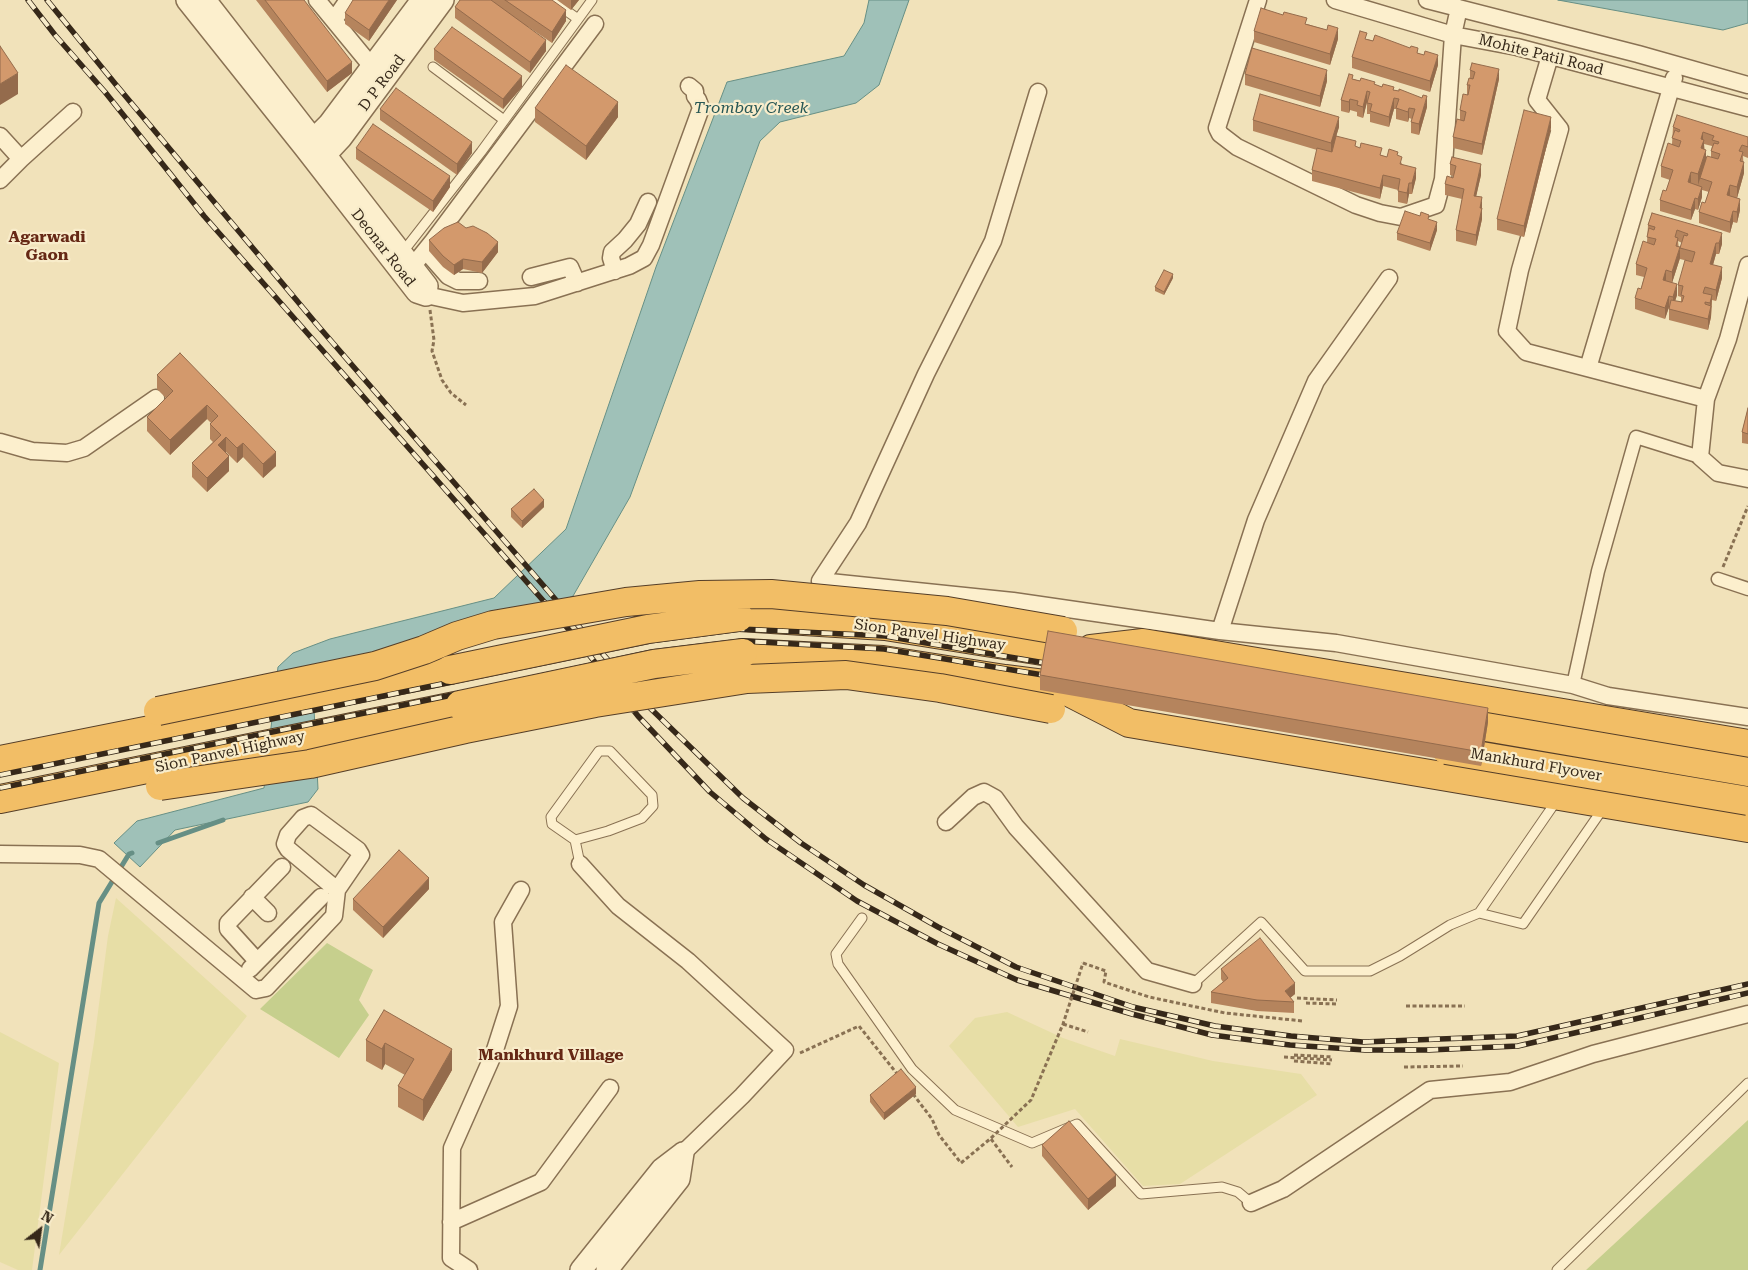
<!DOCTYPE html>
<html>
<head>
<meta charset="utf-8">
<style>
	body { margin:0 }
	#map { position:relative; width:1748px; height:1270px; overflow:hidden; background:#f1e2ba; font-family:"Roboto Serif",serif }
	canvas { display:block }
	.north { position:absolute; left:15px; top:1205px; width:50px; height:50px; -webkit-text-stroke:4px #f8ecca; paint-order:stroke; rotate:30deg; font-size:14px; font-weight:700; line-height:20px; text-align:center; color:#362819 }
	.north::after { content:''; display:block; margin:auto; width:18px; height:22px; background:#362819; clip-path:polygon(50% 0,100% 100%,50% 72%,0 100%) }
</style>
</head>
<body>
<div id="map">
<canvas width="1748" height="1270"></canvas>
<div class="north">N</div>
</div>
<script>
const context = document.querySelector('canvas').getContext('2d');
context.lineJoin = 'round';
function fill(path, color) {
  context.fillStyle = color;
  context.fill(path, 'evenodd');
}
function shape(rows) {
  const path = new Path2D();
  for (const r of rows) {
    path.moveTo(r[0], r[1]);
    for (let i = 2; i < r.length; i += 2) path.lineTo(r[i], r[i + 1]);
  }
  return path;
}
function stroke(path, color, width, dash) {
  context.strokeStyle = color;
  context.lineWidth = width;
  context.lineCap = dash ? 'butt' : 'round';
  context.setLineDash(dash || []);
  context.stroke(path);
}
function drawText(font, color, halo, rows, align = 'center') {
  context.font = font + ' "Roboto Serif",serif';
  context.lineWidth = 4.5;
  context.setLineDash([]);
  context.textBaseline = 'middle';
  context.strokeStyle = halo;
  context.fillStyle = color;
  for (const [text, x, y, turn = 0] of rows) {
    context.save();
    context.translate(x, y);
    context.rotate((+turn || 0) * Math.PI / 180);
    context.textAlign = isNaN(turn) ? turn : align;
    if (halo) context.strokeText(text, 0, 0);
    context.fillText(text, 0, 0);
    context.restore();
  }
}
fill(shape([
	[116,898,247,1016,59,1255,94,1042,108,936],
	[1007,1012,1063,1038,1115,1056,1120,1039,1213,1061,1301,1074,1317,1095,1180,1184,1143,1186,1075,1109,1018,1127,949,1046,975,1018],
	[0,1032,59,1063,32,1270,18,1270,0,1262]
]), '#e7dea6');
fill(shape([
	[327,943,373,970,359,1000,369,1015,339,1058,260,1009],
	[1748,1120,1748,1270,1586,1270]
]), '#c6cf8d');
const water = shape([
	[869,0,909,0,879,85,856,103,780,122,760,141,630,497,573,596,506,626,313,689,318,789,308,802,175,830,140,867,114,843,137,821,264,788,278,667,293,653,330,639,494,598,566,529,656,267,727,82,844,56,864,23,869,0],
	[1558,0,1748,0,1748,23,1723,30,1558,0]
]);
fill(water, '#9fc1b8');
stroke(water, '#668f85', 1);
stroke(shape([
	[158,843,223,820],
	[40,1270,99,903,129,854,132,853]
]), '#668f85', 5);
const service = shape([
	[551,0,578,19],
	[433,67,504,120],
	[402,253,481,152,592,0],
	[1557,800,1479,913,1523,924,1604,807],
	[575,840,608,831,642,818,653,806,652,795,610,751,599,751,551,817,552,824,575,840,580,864],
	[862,918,836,954,838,964,912,1069,955,1110,1032,1143,1077,1124,1141,1194,1222,1187,1238,1192,1251,1203],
	[1193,984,1261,922,1305,971,1370,971,1400,956,1450,925,1479,913],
	[1557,1270,1748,1083]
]);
const pedestrian = shape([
	[1718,579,1748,589],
	[1573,685,1598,571,1636,437,1700,457]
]);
const minor = shape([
	[317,0,373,68],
	[1258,0,1217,128,1220,134,1237,147,1356,205,1380,213,1401,217,1436,205,1443,179,1453,35,1459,8],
	[1335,0,1453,35,1517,47,1748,108],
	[1427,0,1638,54,1748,85],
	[334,20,348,0],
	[1550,56,1537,100,1560,129,1520,270,1507,331,1526,352,1706,399],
	[1038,92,993,241,926,374,858,523,820,581,1013,601,1220,631,1336,643,1573,685,1608,696,1748,717],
	[0,136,21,159,0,180],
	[21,159,73,112],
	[426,251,448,276,458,281,479,281],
	[1748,265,1728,339,1706,399,1700,457,1718,473,1748,479],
	[615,271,611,258,612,252,625,240,638,224,648,202],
	[404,275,412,267,433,241,595,24],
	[531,277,570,267,577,283],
	[426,295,463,303,535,296,629,266,644,258,651,245,701,108,698,100,695,96,695,91,689,86],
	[1588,368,1674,78],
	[0,442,32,451,67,453,84,448,156,398],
	[1220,631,1256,520,1316,381,1389,278],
	[946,822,973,797,984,792,995,798,1016,827,1147,971,1193,984],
	[0,854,80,855,99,859,256,990,266,988,334,916,337,890,288,849,285,844,288,835,303,818,311,815,358,850,361,855,337,890],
	[580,864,618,906,688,961,785,1050,742,1096,683,1153],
	[252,897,268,913],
	[257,961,228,929,228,923,282,867],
	[250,969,321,897],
	[1251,1203,1283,1189,1430,1090,1510,1082,1593,1054,1748,1014],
	[451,1222,541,1182,610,1088],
	[469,1270,451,1258,452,1148,494,1053,509,1006,503,922,521,890]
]);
const tertiary = shape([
	[187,0,305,148,417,292,426,295,427,286,205,0],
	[305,148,329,124,422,0],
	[316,162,326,154,341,138,443,0],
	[581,1270,662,1169,683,1153],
	[607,1270,679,1179,683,1153]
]);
const trunk = shape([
	[739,617,885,626,1080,657],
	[1091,649,1143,643,1748,744],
	[743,653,883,660,1005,679,1075,688],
	[1057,686,1129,723,1748,828],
	[0,760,450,670],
	[0,799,460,705]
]);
stroke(service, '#897153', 11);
stroke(pedestrian, '#897153', 15);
stroke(minor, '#897153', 19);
stroke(tertiary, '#897153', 24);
stroke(trunk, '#553e28', 30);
stroke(shape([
	[430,310,434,340,432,351,442,380,451,393,466,405],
	[1723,567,1748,506],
	[1083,963,1106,971,1104,982,1149,997,1225,1013,1303,1021],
	[1297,998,1337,1000],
	[1306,1003,1337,1004],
	[1406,1006,1465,1006],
	[1063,1024,1088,1032],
	[800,1053,859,1026,898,1075],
	[1294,1055,1333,1057],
	[1284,1057,1332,1060],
	[1294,1061,1332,1064],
	[1404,1067,1463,1066],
	[913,1094,932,1119,939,1135,961,1163],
	[991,1139,1012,1167]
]), '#897153', 3, [4, 2.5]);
stroke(service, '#fcefcd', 9);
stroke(pedestrian, '#fcefcd', 12);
stroke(minor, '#fcefcd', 16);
stroke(tertiary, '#fcefcd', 21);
stroke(trunk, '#f2be66', 28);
const rail = shape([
	[28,0,55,35,105,92,204,216,570,631,638,716,710,792,766,839,857,901,938,944,1017,980,1132,1014,1212,1035,1290,1045,1365,1050,1429,1050,1518,1046,1748,993],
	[47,0,117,86,319,327,648,706,743,798,801,843,864,885,938,927,1016,967,1133,1007,1215,1026,1291,1036,1363,1042,1517,1036,1748,984],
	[1486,736,1748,780],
	[1484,747,1748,789],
	[0,775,650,641,741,629,885,636,1045,663],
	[0,788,457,694,652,652,742,641,884,649,1043,675]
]);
stroke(rail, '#362819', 5.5);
stroke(rail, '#f8ecca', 4, [11]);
const trunkBridge = shape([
	[450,670,648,629,739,617],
	[460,705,654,664,743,653],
	[158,711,375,666,424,650,457,636,493,625,626,602,700,595,771,594,947,611,1063,631],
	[1451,721,1748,772],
	[1446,750,1748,801],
	[160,786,310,764,465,729,595,703,747,679,846,675,940,688,1051,709]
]);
stroke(trunkBridge, '#553e28', 30, []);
stroke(shape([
	[961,1163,990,1139,1031,1100,1063,1024,1083,963]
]), '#897153', 3, [4, 2.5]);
stroke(trunkBridge, '#f2be66', 28);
fill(shape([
	[256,0,304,0,352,73,327,92],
	[397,0,369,41,345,24,345,13],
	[460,0,552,0,566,21,552,43,527,26,546,51,530,73,455,18,455,7],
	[557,0,579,0,571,10],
	[1307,24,1327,30,1338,39,1330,65,1254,42,1254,31],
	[1367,39,1424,55,1438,65,1430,92,1352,68,1352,57],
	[434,49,522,87,503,109,434,60],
	[1470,70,1499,79,1482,155,1453,148,1453,137,1460,120,1460,110,1467,95,1467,85,1470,78],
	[1245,74,1327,81,1320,107,1245,85],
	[1353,79,1394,90,1427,107,1419,135,1411,133,1411,122,1412,119,1409,118,1408,122,1396,119,1396,109,1394,109,1389,127,1370,122,1370,114,1367,114,1367,102,1363,118,1357,116,1357,112,1350,110,1349,113,1341,111,1341,100],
	[535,108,618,117,586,160,535,122],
	[380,109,472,153,457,175,380,120],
	[1253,120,1339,127,1336,136,1356,147,1387,157,1398,156,1402,164,1416,178,1412,194,1409,194,1407,204,1398,202,1398,190,1383,186,1380,199,1312,181,1312,170,1317,150,1253,131],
	[1673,127,1748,137,1748,158,1743,156,1744,173,1737,198,1740,210,1737,223,1733,222,1730,233,1699,223,1699,212,1705,203,1709,192,1702,190,1702,197,1698,210,1695,209,1691,220,1660,211,1660,200,1666,191,1670,180,1661,177,1661,166,1672,144],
	[1704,144,1712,146,1711,151,1711,157,1706,160],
	[1551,128,1524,237,1497,230,1497,219],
	[356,148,450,187,433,212,356,159],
	[1452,157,1481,175,1476,196,1482,208,1482,219,1476,246,1456,241,1456,230,1462,199,1445,195,1445,184,1453,178,1454,176,1450,175,1450,164],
	[1652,213,1722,244,1719,254,1716,254,1713,265,1722,278,1716,301,1712,300,1711,317,1708,330,1669,320,1669,307,1665,319,1635,309,1635,298,1641,289,1644,277,1636,275,1636,264,1647,242,1648,225],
	[1678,241,1682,243,1680,248,1680,259,1692,262,1678,285,1678,296,1681,297,1681,302,1675,301,1677,295,1672,283,1680,258],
	[1429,220,1437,230,1430,251,1397,240,1397,233],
	[429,240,498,252,482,273,463,269,454,275,443,267,429,251],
	[1173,278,1164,295,1155,291,1155,287],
	[180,353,276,466,263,478,243,457,237,463,226,452,225,453,229,471,207,492,192,477,192,463,213,442,210,439,210,424,211,423,207,419,170,455,147,431,147,417,166,398,157,389,157,375],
	[1748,408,1748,444,1742,443,1742,432],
	[544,507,522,528,511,517,511,509],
	[1040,675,1488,722,1481,766,1040,690],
	[429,889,383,938,353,910,353,899],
	[1221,969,1295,994,1290,998,1294,1002,1294,1013,1257,1011,1211,1003,1211,992,1223,982,1221,979],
	[384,1010,452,1070,423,1121,398,1107,398,1086,405,1075,385,1064,382,1070,366,1061,366,1040],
	[916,1094,884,1120,870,1102,870,1095],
	[1042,1145,1116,1186,1088,1210,1042,1156]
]), '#b5845d');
fill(shape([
	[389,0,397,0,369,41,369,30],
	[571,0,579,0,571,10],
	[566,10,566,21,552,43,552,32],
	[1338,28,1338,39,1330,65,1330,54],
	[546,40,546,51,530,73,530,62],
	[1438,55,1438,65,1430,92,1430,81],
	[352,62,352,73,327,92,327,81],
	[1499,69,1499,79,1482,155,1482,144],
	[1327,70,1327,81,1320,107,1320,96],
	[18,73,18,94,0,105,0,84],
	[522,76,522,87,503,109,503,99],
	[1367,91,1367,102,1363,118,1363,107],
	[1427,96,1427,107,1419,135,1419,124],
	[1394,98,1394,109,1389,127,1389,117],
	[1350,99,1350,110,1349,113,1349,102],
	[618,102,618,117,586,160,586,146],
	[1409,108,1409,118,1408,122,1408,112],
	[1339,117,1339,127,1331,154,1331,143],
	[1551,117,1551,128,1524,237,1524,226],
	[1703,132,1703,143,1704,140,1704,151,1701,159,1701,139],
	[472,142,472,153,457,175,457,164],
	[1706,150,1706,160,1698,185,1698,174],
	[1744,162,1744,173,1737,198,1737,187],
	[1481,164,1481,175,1474,206,1474,196],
	[1416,168,1416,178,1412,194,1412,183],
	[1691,172,1691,183,1688,182],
	[1383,175,1383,186,1380,199,1380,188],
	[450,176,450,187,433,212,433,201],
	[1409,183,1409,194,1407,204,1407,193],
	[1730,185,1730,196,1727,195],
	[1702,187,1702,197,1698,210,1698,199],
	[1482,197,1482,208,1480,208],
	[1695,198,1695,209,1691,220,1691,210],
	[1740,199,1740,210,1737,223,1737,212],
	[1482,208,1482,219,1476,246,1476,235],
	[1733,211,1733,222,1730,233,1730,222],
	[1437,222,1437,230,1430,251,1430,243],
	[1722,233,1722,244,1719,254,1719,243],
	[498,242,498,252,482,273,482,262],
	[1716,243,1716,254,1710,275,1710,264],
	[1680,247,1680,258,1672,283,1672,272],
	[463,259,463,269,454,275,454,265],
	[1722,267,1722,278,1716,301,1716,290],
	[1666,270,1666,281,1663,280],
	[1173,274,1173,278,1164,295,1164,292],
	[1677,284,1677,295,1673,308,1673,297],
	[1712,295,1711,317,1708,330,1708,319,1710,312,1710,303],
	[1669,296,1669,307,1665,319,1665,308],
	[207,405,207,419,170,455,170,440],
	[226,437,226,452,218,459,218,445],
	[243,443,243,457,237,463,237,448],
	[276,452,276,466,263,478,263,464],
	[229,456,229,471,207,492,207,478],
	[544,500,544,507,522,528,522,521],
	[1488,708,1488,722,1481,766,1481,752],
	[429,878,429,889,383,938,383,927],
	[1295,983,1295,994,1285,1002,1285,991],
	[385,1043,385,1064,382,1070,382,1049],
	[452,1049,452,1070,423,1121,423,1100],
	[916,1087,916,1094,884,1120,884,1113],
	[1116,1175,1116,1186,1088,1210,1088,1199]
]), '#946b4c');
const building = shape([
	[265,0,304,0,352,62,327,81,265,0],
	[353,0,389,0,369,30,345,13,353,0],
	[460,0,491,0,546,40,530,62,455,7,460,0],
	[505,0,552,0,566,10,552,32,505,0],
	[1261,8,1283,15,1284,12,1307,18,1305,24,1327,30,1328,25,1338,28,1330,54,1254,31,1261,8],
	[452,27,522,76,503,99,434,49,452,27],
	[1360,31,1367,33,1365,39,1373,41,1375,35,1410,48,1411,46,1418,48,1417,53,1424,55,1425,51,1438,55,1430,81,1352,57,1360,31],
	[0,46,18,73,0,84,0,46],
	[1252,48,1327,70,1320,96,1245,74,1252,48],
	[1472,63,1499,69,1482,144,1453,137,1457,119,1464,121,1466,112,1460,110,1463,94,1468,95,1470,85,1467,85,1469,78,1473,79,1475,72,1470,70,1472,63],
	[566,65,618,102,586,146,535,108,566,65],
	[1349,74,1353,75,1352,79,1360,81,1361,78,1375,82,1374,84,1382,87,1383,84,1394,87,1393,90,1399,91,1399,89,1422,98,1423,95,1427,96,1419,124,1411,122,1415,109,1409,108,1408,112,1396,108,1399,99,1394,98,1389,117,1370,111,1372,104,1367,103,1370,92,1367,91,1363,107,1357,105,1358,101,1350,99,1349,102,1341,100,1349,74],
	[396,88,472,142,457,164,380,109,396,88],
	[1260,94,1339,117,1331,143,1253,120,1260,94],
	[1524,110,1551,117,1524,226,1497,219,1524,110],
	[1677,115,1748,137,1748,147,1742,145,1739,151,1743,152,1740,161,1744,162,1737,187,1730,185,1727,195,1740,199,1737,212,1733,211,1730,222,1699,212,1702,202,1705,203,1712,182,1700,178,1707,156,1718,159,1720,154,1711,151,1714,143,1718,144,1719,142,1712,140,1714,136,1703,132,1701,139,1704,140,1701,148,1706,150,1698,174,1691,172,1688,182,1702,187,1698,199,1695,198,1691,210,1660,200,1663,190,1666,191,1673,170,1661,166,1668,143,1679,147,1681,141,1672,138,1675,130,1679,132,1680,130,1673,127,1677,115],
	[373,124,450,176,433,201,356,148,373,124],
	[1336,136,1356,141,1355,146,1360,148,1361,143,1382,148,1380,155,1387,157,1389,149,1398,152,1397,155,1402,157,1400,164,1416,168,1412,183,1409,183,1407,193,1398,191,1400,179,1383,175,1380,188,1312,170,1317,148,1332,152,1336,136],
	[1452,157,1481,164,1474,196,1482,197,1480,208,1482,208,1476,235,1456,230,1464,189,1445,184,1447,176,1453,178,1456,166,1450,164,1452,157],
	[1405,211,1420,216,1421,212,1429,215,1428,219,1437,222,1430,243,1397,233,1405,211],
	[1652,213,1722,233,1719,243,1716,243,1710,264,1722,267,1716,290,1705,287,1703,293,1712,295,1710,303,1705,302,1705,304,1711,306,1708,319,1669,309,1671,300,1682,302,1684,296,1681,295,1683,286,1678,285,1685,260,1692,262,1695,252,1680,248,1684,235,1687,236,1688,234,1677,230,1675,237,1678,238,1676,246,1680,247,1672,272,1666,270,1663,280,1677,284,1673,297,1669,296,1665,308,1635,298,1638,288,1641,289,1647,268,1636,264,1643,241,1654,245,1656,239,1647,237,1649,228,1654,230,1655,227,1648,225,1652,213],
	[458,222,466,228,473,226,487,233,498,242,482,262,463,259,454,265,443,256,429,240,444,228,458,222],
	[1164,270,1173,274,1164,292,1155,287,1164,270],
	[180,353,276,452,263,464,243,443,237,448,226,437,218,445,229,456,207,478,192,463,221,435,210,424,218,416,207,405,170,440,147,417,173,391,157,375,180,353],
	[1748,408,1748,434,1742,432,1748,408],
	[534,489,544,500,522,521,511,509,534,489],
	[1048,631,1488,708,1481,752,1040,675,1048,631],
	[399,850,429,878,383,927,353,899,399,850],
	[1260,938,1295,983,1285,991,1294,1002,1257,1000,1211,992,1228,978,1221,969,1260,938],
	[384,1010,452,1049,423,1100,398,1086,414,1059,385,1043,382,1049,366,1040,384,1010],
	[901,1069,916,1087,884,1113,870,1095,901,1069],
	[1069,1121,1116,1175,1088,1199,1042,1145,1069,1121]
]);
fill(building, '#d3996c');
stroke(building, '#946b4c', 1);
drawText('15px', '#362819', '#f8ecca', [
	["Mohite Patil Road",1541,55,14],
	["D P Road",382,83,-53],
	["Deonar Road",383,248,52],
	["Sion Panvel Highway",930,635,8],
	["Sion Panvel Highway",230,752,-12],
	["Mankhurd Flyover",1536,765,10]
]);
drawText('italic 16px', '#275755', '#f8ecca', [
	["Trombay Creek",751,108]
]);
drawText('bold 16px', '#662815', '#f8ecca', [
	["Agarwadi",47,237],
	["Gaon",47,255],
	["Mankhurd Village",551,1055]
]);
</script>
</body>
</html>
